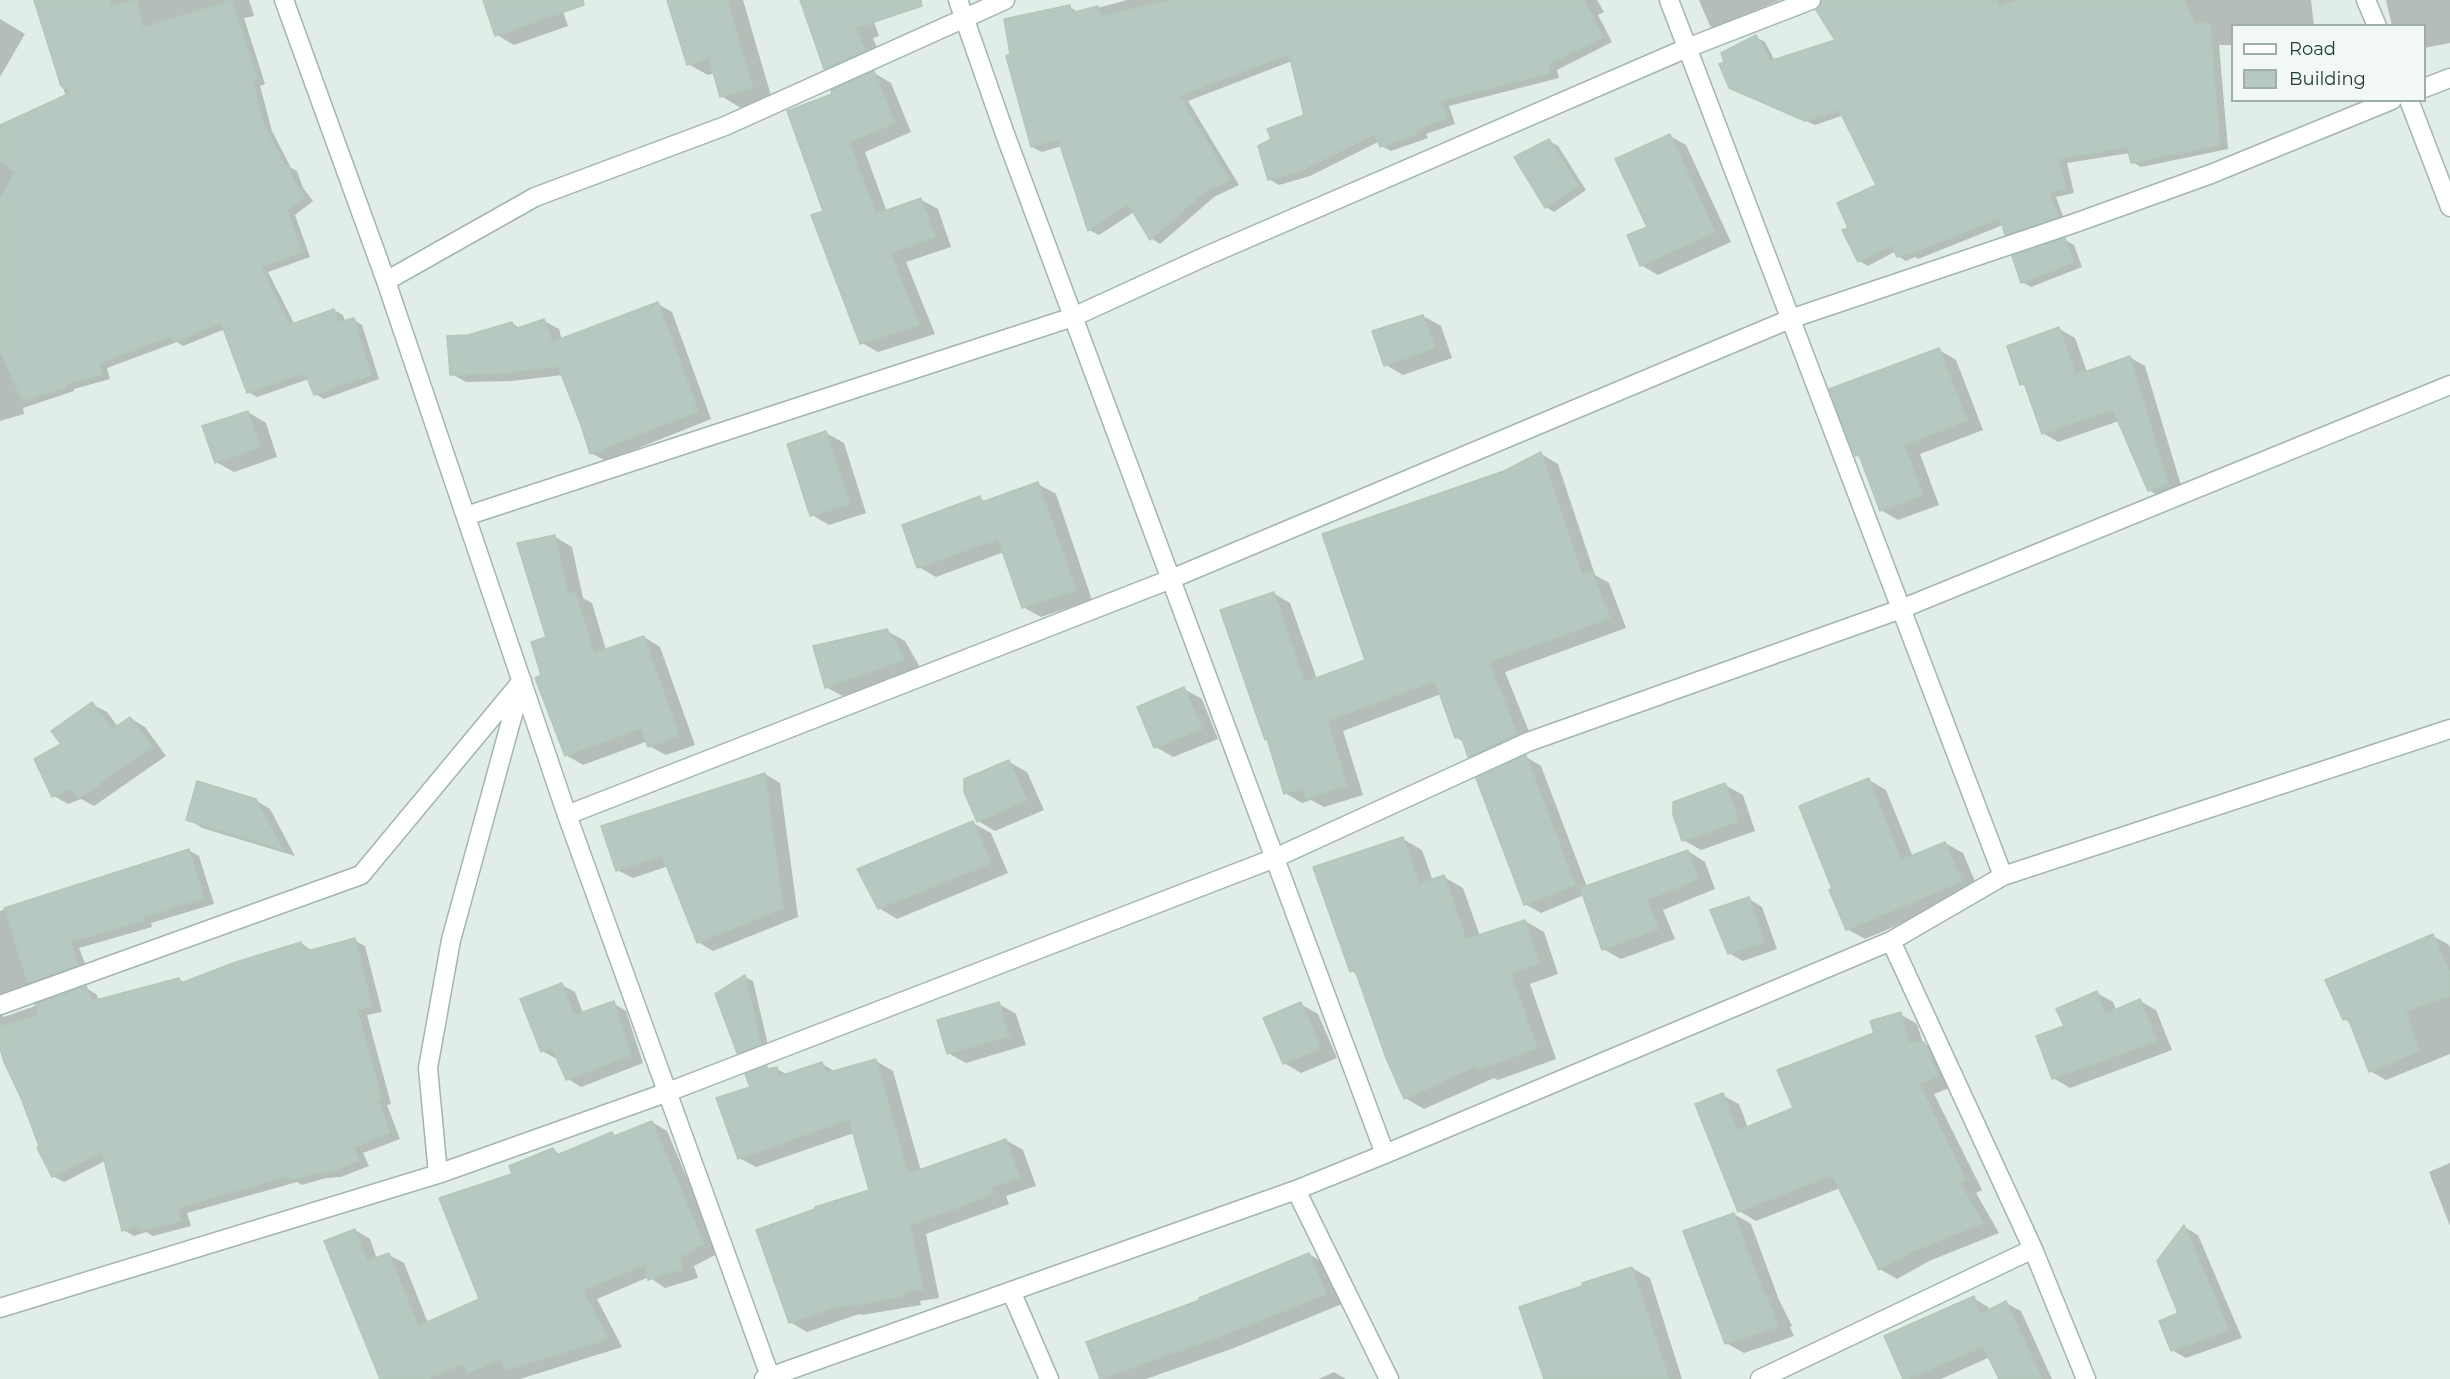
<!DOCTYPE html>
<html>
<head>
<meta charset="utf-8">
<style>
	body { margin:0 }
	#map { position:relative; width:2450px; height:1379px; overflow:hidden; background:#e1ede7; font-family:Montserrat,sans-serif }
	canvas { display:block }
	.legend { position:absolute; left:2231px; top:24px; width:195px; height:78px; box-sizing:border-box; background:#f2f9f5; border:2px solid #9eafa8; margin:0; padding:8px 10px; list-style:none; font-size:18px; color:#203f34 }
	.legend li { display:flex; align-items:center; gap:12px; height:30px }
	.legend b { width:30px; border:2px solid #9eafa8 }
</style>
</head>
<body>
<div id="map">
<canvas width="2450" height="1379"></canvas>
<ul class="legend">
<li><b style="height:8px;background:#fff"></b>Road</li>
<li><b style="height:16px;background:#b6c8bf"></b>Building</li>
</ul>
</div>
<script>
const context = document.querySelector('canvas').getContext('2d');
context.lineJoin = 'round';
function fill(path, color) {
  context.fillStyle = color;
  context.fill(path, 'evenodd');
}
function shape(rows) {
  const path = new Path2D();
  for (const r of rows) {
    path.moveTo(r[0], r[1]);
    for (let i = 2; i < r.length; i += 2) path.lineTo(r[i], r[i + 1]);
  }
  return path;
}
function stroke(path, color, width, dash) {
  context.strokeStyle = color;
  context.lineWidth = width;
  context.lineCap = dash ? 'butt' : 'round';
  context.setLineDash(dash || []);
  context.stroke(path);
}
fill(shape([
	[49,0,249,0,254,16,244,18,265,84,260,86,272,131,291,168,297,171,303,188,313,201,295,215,310,257,268,272,295,325,334,310,343,315,345,322,354,320,362,325,379,379,324,399,315,394,309,379,257,397,248,392,225,329,183,346,177,342,107,368,110,379,74,389,74,391,23,408,24,414,0,421,0,126,66,97,40,13],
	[485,0,559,0,568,26,514,45,497,35],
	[669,0,743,0,772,99,741,108,721,96,715,73,708,75,688,64],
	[802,0,866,0,879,36,873,38,882,60,843,78,825,68],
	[1127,0,1597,0,1604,12,1598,15,1612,42,1557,70,1559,78,1449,106,1455,124,1426,134,1428,138,1391,151,1381,146,1380,141,1310,176,1279,185,1269,179,1306,116,1292,61,1188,101,1239,185,1214,197,1160,244,1151,238,1134,212,1099,235,1089,230,1062,146,1042,152,1032,147,1070,7,1079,13],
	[1699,0,1780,0,1754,11,1761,24,1728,36,1710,26],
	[1870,0,2311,0,2314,26,2232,26,2232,45,2219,45,2228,149,2141,167,2132,162,2130,153,2067,163,2074,193,2056,197,2065,222,2015,239,2006,234,2003,225,1918,259,1915,257,1906,261,1898,256,1896,251,1868,266,1859,261,1850,229,1878,186,1844,115,1815,125,1739,92,1756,37,1765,42,1775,61,1838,41],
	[2386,0,2450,0,2450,43,2424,48,2424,26,2392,26],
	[0,19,25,34,0,77],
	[874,73,891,83,911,132,865,152,887,212,921,200,938,209,951,247,906,262,935,334,878,352,862,343,825,212,834,94],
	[1670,136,1686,145,1731,242,1658,275,1641,265],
	[1549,141,1558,146,1586,190,1554,212,1546,207],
	[2065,240,2074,245,2082,267,2031,287,2022,282],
	[658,304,672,312,711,419,606,461,591,453,563,375,512,381,466,382,452,374,468,336,512,323,521,329,544,321,559,329,562,340],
	[1423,316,1441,326,1452,358,1403,375,1386,365],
	[2059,329,2075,338,2087,372,2129,357,2145,366,2183,492,2164,499,2149,490,2119,421,2058,442,2043,433,2027,387,2021,384],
	[1939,350,1956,360,1983,430,1920,454,1939,505,1898,520,1881,510,1862,458,1856,455],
	[248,412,266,423,277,457,234,472,216,462],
	[826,433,844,443,866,513,829,525,812,515],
	[1541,454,1558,464,1595,575,1609,583,1626,628,1505,672,1534,744,1486,766,1469,756,1465,743,1456,737,1441,694,1343,731,1363,795,1324,807,1311,800,1302,803,1285,793,1273,593,1290,603,1317,679,1367,660,1505,473],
	[1038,484,1056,494,1092,600,1041,617,1023,607,1004,552,936,577,919,567,980,498,986,502],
	[555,537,572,547,583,598,592,603,606,650,644,637,660,647,695,745,666,755,649,746,648,741,583,765,566,755,543,676,548,638],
	[887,631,905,641,921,669,844,697,826,687],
	[1184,689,1202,699,1218,739,1173,757,1156,747],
	[92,704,107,712,118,727,130,718,145,727,166,756,94,806,81,799,68,804,54,796],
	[1526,757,1541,766,1587,887,1688,851,1705,862,1715,889,1663,910,1675,939,1621,959,1603,949,1584,895,1541,913,1525,904,1478,779],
	[1009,762,1027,772,1044,810,995,831,978,821],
	[765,774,780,783,798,917,713,951,698,942,668,866,633,878,617,870],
	[1869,780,1886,790,1913,857,1945,843,1963,853,1979,891,1865,939,1847,929,1834,890],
	[1725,785,1743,795,1755,831,1701,850,1683,840],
	[255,800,270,809,295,856,202,828,188,819],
	[973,823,991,833,1008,873,897,919,879,908],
	[1403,839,1422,850,1433,881,1444,877,1463,888,1480,936,1525,921,1544,932,1558,974,1530,984,1556,1059,1498,1080,1494,1078,1424,1109,1405,1098,1358,975,1351,971],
	[188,850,199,856,214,904,151,923,152,927,79,948,88,971,0,1008,0,911],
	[1749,899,1762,907,1777,949,1743,961,1729,953],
	[2433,936,2449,945,2450,948,2450,1054,2386,1080,2370,1071,2351,1023,2344,1019],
	[354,940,365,946,382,1012,367,1015,391,1104,387,1105,400,1139,363,1153,369,1166,341,1177,326,1178,302,1185,297,1182,187,1213,191,1226,153,1236,146,1232,134,1236,123,1230,105,1161,64,1182,53,1176,39,1148,41,1147,0,1043,0,1013,4,1017,86,988,96,994,99,1000,179,979,185,983,301,943,312,951],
	[745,977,753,981,769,1049,747,1057,739,1052],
	[562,985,575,992,583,1013,613,1003,626,1011,643,1063,581,1087,568,1079,558,1057,555,1058,542,1051],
	[2097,993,2113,1002,2116,1010,2140,1001,2156,1010,2172,1050,2070,1088,2053,1078],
	[999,1004,1016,1014,1026,1045,966,1063,948,1053],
	[1300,1004,1318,1014,1337,1058,1301,1073,1284,1063],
	[1900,1014,1917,1024,1923,1043,1941,1053,1954,1086,1934,1094,1982,1190,1976,1193,1999,1233,1929,1261,1897,1279,1880,1269,1840,1188,1756,1221,1739,1211,1722,1095,1739,1104,1748,1128,1795,1109,1876,1034],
	[876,1061,893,1071,921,1171,1006,1140,1023,1150,1036,1186,1006,1196,1009,1204,926,1234,939,1298,920,1301,921,1305,862,1315,859,1314,807,1332,790,1322,871,1191,854,1133,756,1167,739,1158,752,1088,766,1068,771,1070,777,1069,788,1075,822,1064,836,1072],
	[652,1122,667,1131,719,1253,694,1266,698,1278,665,1288,649,1277,597,1299,622,1347,520,1379,380,1379,326,1242,355,1230,370,1239,377,1259,389,1255,404,1263,428,1323,481,1300,514,1175,553,1150,561,1155,612,1133,618,1137],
	[2450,1163,2450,1226,2429,1172],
	[1734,1214,1751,1224,1779,1300,1792,1326,1790,1327,1794,1336,1744,1353,1726,1343],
	[2184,1227,2198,1235,2242,1338,2186,1358,2172,1350,2180,1314],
	[1309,1254,1327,1265,1342,1304,1234,1348,1146,1379,1101,1379,1202,1301],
	[1632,1268,1650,1278,1682,1379,1546,1379],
	[1973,1298,1988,1307,1990,1311,2006,1303,2021,1311,2052,1379,2000,1379,1990,1357,1941,1379,1905,1379],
	[1334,1372,1346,1379,1319,1379]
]), '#0003');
const building = shape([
	[34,0,110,0,111,6,137,0,143,28,232,0,258,79,253,81,264,125,285,166,288,165,294,182,305,196,287,210,302,252,261,267,289,325,334,309,339,322,354,318,371,375,314,395,305,373,247,393,221,323,173,342,171,336,99,363,102,374,66,384,66,387,22,401,0,350,0,199,15,172,0,160,0,125,72,92,61,86,34,0],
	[483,0,583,0,584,5,495,36,483,0],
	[667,0,727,0,753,88,720,97,709,58,687,65,667,0],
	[800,0,921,0,922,6,856,28,865,50,824,69,800,0],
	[1171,0,1584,0,1603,37,1548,64,1550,73,1440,101,1447,118,1418,129,1419,133,1380,147,1375,134,1300,171,1268,180,1258,146,1271,139,1267,129,1304,115,1289,54,1179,96,1230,180,1204,192,1150,240,1128,204,1088,231,1058,139,1031,147,1006,56,1010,54,1004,19,1070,5,1071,13,1098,6,1101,16,1171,0],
	[1822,0,1997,0,2000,7,2019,0,2184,0,2194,24,2210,23,2220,145,2131,163,2127,147,2059,159,2066,189,2049,193,2058,217,2005,235,2000,218,1908,255,1908,252,1897,257,1891,245,1858,262,1842,230,1848,228,1837,203,1876,185,1839,110,1805,121,1729,88,1719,64,1724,62,1721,53,1756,35,1770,61,1835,40,1816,10,1820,7,1822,0],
	[874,71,895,123,849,142,876,214,921,198,935,237,890,253,919,325,860,344,811,215,823,211,787,111,832,94,831,90,874,71],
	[1670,134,1715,232,1640,266,1627,235,1647,227,1615,159,1670,134],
	[1549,139,1578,185,1545,208,1514,157,1549,139],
	[2065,238,2074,262,2021,283,2012,256,2065,238],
	[658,302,698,411,590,454,581,425,558,366,497,374,450,375,447,336,468,335,512,322,515,329,544,319,552,342,658,302],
	[1423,315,1435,348,1384,366,1372,331,1423,315],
	[2059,327,2076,375,2130,356,2168,483,2148,491,2113,410,2042,434,2024,383,2020,385,2007,346,2059,327],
	[1939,348,1967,420,1904,445,1923,495,1880,511,1859,455,1855,456,1829,389,1939,348],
	[248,411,260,447,215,463,202,426,248,411],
	[826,431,850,504,810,516,787,444,826,431],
	[1541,452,1582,575,1592,572,1610,618,1489,662,1517,734,1468,757,1461,736,1455,738,1435,681,1327,721,1347,785,1306,799,1302,788,1284,794,1267,739,1265,740,1220,610,1274,592,1305,682,1365,660,1322,534,1504,471,1541,452],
	[1038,482,1076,590,1022,608,998,539,917,568,902,525,980,496,982,502,1038,482],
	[555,535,568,594,575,592,594,653,644,636,679,736,648,747,641,728,565,756,535,678,541,675,531,642,546,637,517,543,555,535],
	[887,629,905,659,825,688,813,646,887,629],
	[1184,687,1202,729,1154,748,1137,707,1184,687],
	[92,702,112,729,130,717,152,747,78,799,71,789,52,797,34,759,61,744,51,731,92,702],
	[1526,755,1575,885,1524,905,1476,778,1526,755],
	[1009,760,1027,800,977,822,964,792,964,779,1009,760],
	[765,773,783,908,697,943,662,855,616,871,601,826,765,773],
	[1869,778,1901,860,1945,842,1962,881,1846,930,1829,890,1832,889,1799,806,1869,778],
	[197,781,256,799,283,850,186,820,197,781],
	[1725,783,1739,821,1682,841,1673,815,1673,802,1725,783],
	[973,821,991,863,878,909,857,869,973,821],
	[1403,837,1419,884,1444,875,1466,939,1525,920,1540,964,1511,973,1537,1048,1477,1070,1476,1066,1404,1099,1386,1058,1355,970,1350,972,1313,867,1403,837],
	[189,849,204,898,141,918,143,921,70,942,78,965,28,983,4,908,189,849],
	[1688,850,1698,879,1647,900,1658,929,1602,950,1580,888,1688,850],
	[1749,897,1764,942,1728,954,1710,910,1749,897],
	[2433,934,2450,974,2450,996,2406,1011,2419,1051,2369,1072,2348,1018,2343,1020,2325,980,2433,934],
	[355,938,372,1006,357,1010,382,1099,378,1099,390,1133,354,1147,359,1161,330,1172,315,1173,290,1180,289,1176,178,1208,181,1221,141,1231,139,1225,122,1231,102,1152,52,1177,37,1148,39,1146,21,1098,4,1062,0,1048,0,1026,39,1015,35,1004,86,986,92,1001,179,978,181,983,236,962,301,942,304,952,355,938],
	[745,975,761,1044,737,1053,715,994,745,975],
	[562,983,574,1015,614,1001,631,1055,566,1080,552,1048,541,1052,520,999,562,983],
	[2097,991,2105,1014,2140,999,2157,1041,2052,1079,2036,1036,2064,1026,2056,1009,2097,991],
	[999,1002,1009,1036,947,1054,937,1020,999,1002],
	[1301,1002,1321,1048,1283,1064,1263,1018,1301,1002],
	[1901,1012,1909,1042,1924,1042,1938,1076,1919,1084,1966,1180,1960,1183,1983,1223,1911,1252,1879,1270,1832,1175,1738,1212,1695,1104,1723,1093,1737,1131,1793,1108,1777,1070,1874,1033,1870,1021,1901,1012],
	[876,1059,908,1174,1006,1139,1020,1177,991,1187,993,1194,910,1225,923,1289,904,1292,905,1296,844,1307,843,1304,789,1323,756,1230,815,1209,815,1207,869,1190,849,1119,738,1159,716,1098,750,1087,745,1074,767,1066,767,1069,777,1067,780,1076,822,1062,826,1073,876,1059],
	[652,1121,704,1244,680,1258,683,1269,648,1280,644,1265,583,1290,608,1339,506,1370,501,1358,468,1373,463,1363,427,1379,380,1379,324,1241,355,1229,367,1261,389,1253,418,1326,479,1299,439,1198,512,1174,509,1166,553,1148,557,1155,612,1132,614,1136,652,1121],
	[1734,1213,1762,1289,1776,1316,1773,1317,1778,1326,1725,1344,1683,1231,1734,1213],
	[2184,1225,2229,1330,2171,1351,2159,1321,2178,1313,2157,1261,2184,1225],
	[1309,1253,1326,1294,1216,1338,1100,1379,1086,1342,1200,1300,1199,1298,1309,1253],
	[1632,1267,1669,1379,1544,1379,1519,1307,1582,1286,1582,1283,1632,1267],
	[1974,1296,1980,1314,2006,1301,2042,1379,1999,1379,1983,1346,1908,1379,1903,1379,1884,1336,1974,1296]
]);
fill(building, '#b6c8bf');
stroke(building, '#b3c7bd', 1.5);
const minor = shape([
	[284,0,386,281,567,815,771,1379],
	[958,0,1005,134,1385,1154],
	[1669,0,2003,876],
	[2366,0,2377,26],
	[2424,88,2450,78],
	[2409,100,2450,207],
	[386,281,535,197,725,126,1005,0],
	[466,516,1073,317,1204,257,1687,48,1811,0],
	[567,815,1171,579,1790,319,2075,223,2211,174,2392,100],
	[1891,941,2033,1249,2086,1379],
	[0,1005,361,875,522,681,451,940,428,1068,438,1174],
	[1296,1190,1389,1379],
	[1011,1291,1049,1379],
	[0,1308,438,1174,668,1092,1275,858,1528,742,1901,609,2450,385],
	[764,1379,1296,1190,1385,1154,1891,941,2003,876,2450,729],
	[1760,1379,2033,1249]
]);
stroke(minor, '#a3b5ae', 21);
stroke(minor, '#fff', 18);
</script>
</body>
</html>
